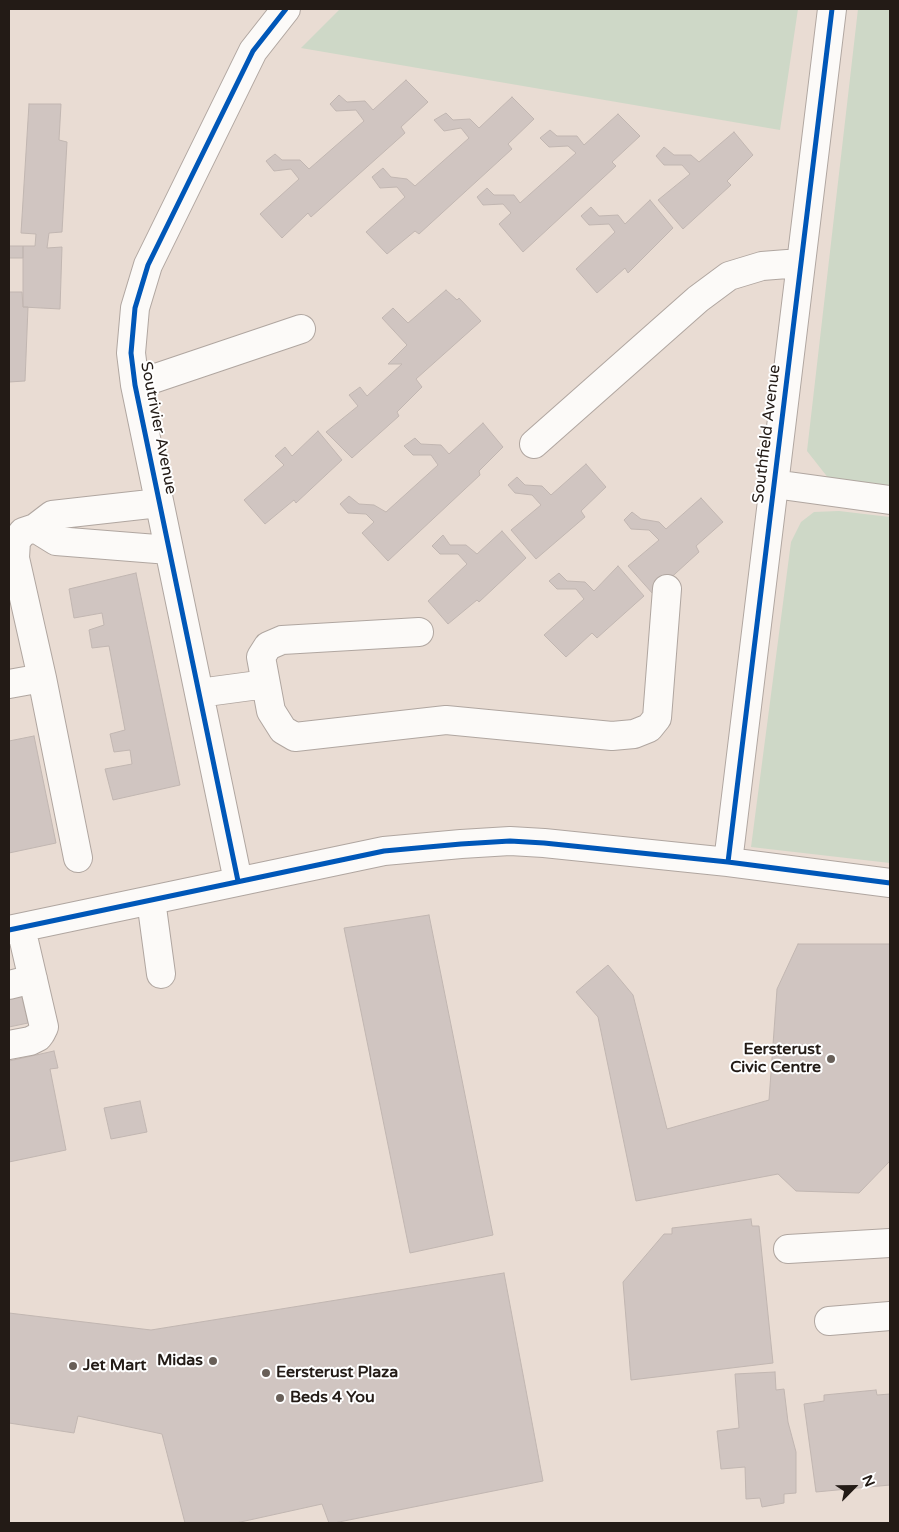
<!DOCTYPE html>
<html>
<head>
<meta charset="utf-8">
<style>
	body { margin:0 }
	#map { position:relative; width:899px; height:1532px; overflow:hidden; background:#e9dcd3; font-family:"Varela Round",sans-serif }
	canvas { display:block }
	.frame { position:absolute; inset:0; border:10px solid #231b16; pointer-events:none }
	.north { position:absolute; left:829px; top:1462px; width:50px; height:50px; -webkit-text-stroke:4px #fff; paint-order:stroke; rotate:67deg; font-size:14px; font-weight:700; line-height:20px; text-align:center; color:#231b16 }
	.north::after { content:''; display:block; margin:auto; width:18px; height:22px; background:#231b16; clip-path:polygon(50% 0,100% 100%,50% 72%,0 100%) }
</style>
</head>
<body>
<div id="map">
<canvas width="899" height="1532"></canvas>
<div class="frame"></div>
<div class="north">N</div>
</div>
<script>
const context = document.querySelector('canvas').getContext('2d');
context.lineJoin = 'round';
function fill(path, color) {
  context.fillStyle = color;
  context.fill(path, 'evenodd');
}
function shape(rows) {
  const path = new Path2D();
  for (const r of rows) {
    path.moveTo(r[0], r[1]);
    for (let i = 2; i < r.length; i += 2) path.lineTo(r[i], r[i + 1]);
  }
  return path;
}
function stroke(path, color, width, dash) {
  context.strokeStyle = color;
  context.lineWidth = width;
  context.lineCap = dash ? 'butt' : 'round';
  context.setLineDash(dash || []);
  context.stroke(path);
}
function drawText(font, color, halo, rows, align = 'center') {
  context.font = font + ' "Varela Round",sans-serif';
  context.lineWidth = 4;
  context.setLineDash([]);
  context.textBaseline = 'middle';
  context.strokeStyle = halo;
  context.fillStyle = color;
  for (const [text, x, y, turn = 0] of rows) {
    context.save();
    context.translate(x, y);
    context.rotate((+turn || 0) * Math.PI / 180);
    context.textAlign = isNaN(turn) ? turn : align;
    if (halo) context.strokeText(text, 0, 0);
    context.fillText(text, 0, 0);
    context.restore();
  }
}
fill(shape([
	[340,9,798,9,780,130,301,48],
	[858,9,890,9,890,486,829,479,807,451],
	[839,511,890,517,890,863,751,847,791,542,801,522,814,512]
]), '#ced8c7');
const building = shape([
	[406,80,428,102,401,127,405,133,311,217,308,213,282,238,260,214,299,179,291,169,274,171,266,161,275,154,282,160,300,160,309,169,364,121,356,110,336,111,330,104,339,95,347,102,365,101,373,110,406,80],
	[512,97,534,119,508,144,512,149,419,234,415,231,387,254,366,232,405,197,397,187,380,188,372,177,383,168,391,177,407,179,415,186,469,138,461,128,444,131,434,120,446,113,453,120,470,119,479,128,512,97],
	[29,104,61,104,59,140,67,142,62,232,49,233,47,248,62,247,60,309,23,307,23,246,35,246,36,234,21,233,29,104],
	[618,114,640,136,612,162,616,166,523,252,499,224,511,213,503,204,483,205,477,197,487,188,494,195,514,195,520,203,576,153,568,146,549,147,540,138,550,130,557,136,577,136,584,145,618,114],
	[734,132,753,155,727,181,731,185,683,229,658,200,690,174,682,165,664,165,656,156,664,147,674,155,691,155,699,162,734,132],
	[650,200,673,228,628,273,625,268,597,293,576,269,615,232,609,224,589,225,581,216,591,207,599,216,618,215,625,224,650,200],
	[9,246,23,246,23,258,9,258,9,246],
	[446,290,457,300,459,298,481,321,416,379,422,387,397,412,399,416,352,458,326,432,358,406,349,395,360,387,367,396,402,364,388,364,407,345,382,318,393,308,408,323,446,290],
	[9,292,22,292,23,307,28,307,25,381,9,382,9,292],
	[483,423,503,447,479,471,480,475,388,561,362,533,374,522,366,514,348,513,340,504,349,496,359,504,374,505,386,512,438,465,431,455,413,455,404,446,415,438,421,444,441,445,449,454,483,423],
	[318,431,342,460,296,503,294,500,265,524,244,500,284,465,275,456,285,447,292,456,318,431],
	[586,464,606,487,581,511,585,517,536,559,511,530,541,505,532,495,515,493,508,485,517,477,525,485,542,486,551,495,586,464],
	[701,498,723,522,696,546,699,552,653,594,628,566,659,540,649,530,631,529,624,520,632,512,641,519,659,522,666,529,701,498],
	[502,531,526,558,479,602,477,600,448,624,428,601,467,564,458,554,440,554,432,546,443,535,450,545,466,545,477,554,502,531],
	[618,566,644,596,597,638,592,633,566,657,544,635,584,599,576,589,557,589,549,581,559,573,567,581,585,582,594,591,618,566],
	[136,573,180,785,113,800,105,769,132,764,130,750,114,752,110,734,125,730,109,646,92,648,89,630,104,625,102,613,74,618,69,589,136,573],
	[34,736,56,843,9,853,9,741,34,736],
	[429,915,493,1235,410,1253,344,928,429,915],
	[798,944,890,944,890,1161,859,1193,796,1191,778,1174,636,1201,598,1017,576,992,608,965,633,995,667,1129,769,1100,777,989,798,944],
	[20,989,28,1023,9,1027,9,992,20,989],
	[54,1051,58,1068,50,1069,66,1150,9,1162,9,1061,54,1051],
	[140,1101,147,1132,111,1139,104,1108,140,1101],
	[751,1219,752,1226,759,1226,773,1363,631,1380,623,1282,664,1234,672,1234,672,1228,751,1219],
	[504,1273,543,1481,334,1523,329,1523,322,1504,236,1523,185,1523,162,1434,78,1416,74,1433,9,1423,9,1313,151,1330,504,1273],
	[775,1372,776,1390,784,1389,788,1422,796,1452,796,1493,784,1494,784,1503,762,1507,760,1498,746,1499,745,1467,721,1469,717,1431,739,1428,735,1374,775,1372],
	[876,1390,877,1395,890,1394,890,1485,816,1492,804,1404,824,1401,824,1395,876,1390]
]);
fill(building, '#d0c5c1');
stroke(building, '#c1b6b1', 1);
const minor = shape([
	[135,385,301,329],
	[534,444,698,299,729,276,762,266,800,263],
	[774,484,890,500],
	[35,528,56,541,169,550],
	[419,632,282,640,268,646,261,657,271,711,283,730,295,737,446,720,612,736,634,734,649,728,657,718,667,589],
	[9,684,42,678],
	[199,693,266,684],
	[78,858,42,678,15,558,16,541,23,532,35,528,52,515,159,503],
	[728,862,832,9],
	[238,881,135,385,131,353,135,308,148,265,253,51,286,9],
	[151,900,161,974],
	[9,930,384,851,461,844,510,841,544,843,728,862,890,883],
	[9,985,33,979],
	[9,1045,30,1041,38,1037,41,1033,44,1027,21,928],
	[788,1249,890,1243],
	[829,1321,890,1316]
]);
stroke(minor, '#b0a6a0', 30);
stroke(minor, '#fcfaf8', 28);
stroke(shape([
	[728,862,832,9],
	[238,881,135,385,131,353,135,308,148,265,253,51,286,9],
	[9,930,384,851,461,844,510,841,544,843,728,862,890,883]
]), '#0057b8', 5);
for (const [x, y, r, color] of [
	[831,1059,5,"#685f58"],
	[213,1361,5,"#685f58"],
	[73,1366,5,"#685f58"],
	[266,1373,5,"#685f58"],
	[280,1398,5,"#685f58"]
]) {
  const dot = new Path2D();
  dot.arc(x, y, r, 0, 2 * Math.PI);
  context.fillStyle = color;
  context.fill(dot);
  stroke(dot, '#fff', 2);
}
drawText('16px', '#231b16', '#fff', [
	["Soutrivier Avenue",158,428,79],
	["Southfield Avenue",767,434,-83]
]);
drawText('bold 16px', '#231b16', '#fff', [
	["Eersterust",821,1050,"right"],
	["Civic Centre",821,1068,"right"],
	["Midas",203,1361,"right"],
	["Jet Mart",83,1366],
	["Eersterust Plaza",276,1373],
	["Beds 4 You",290,1398]
], 'left');
</script>
</body>
</html>
